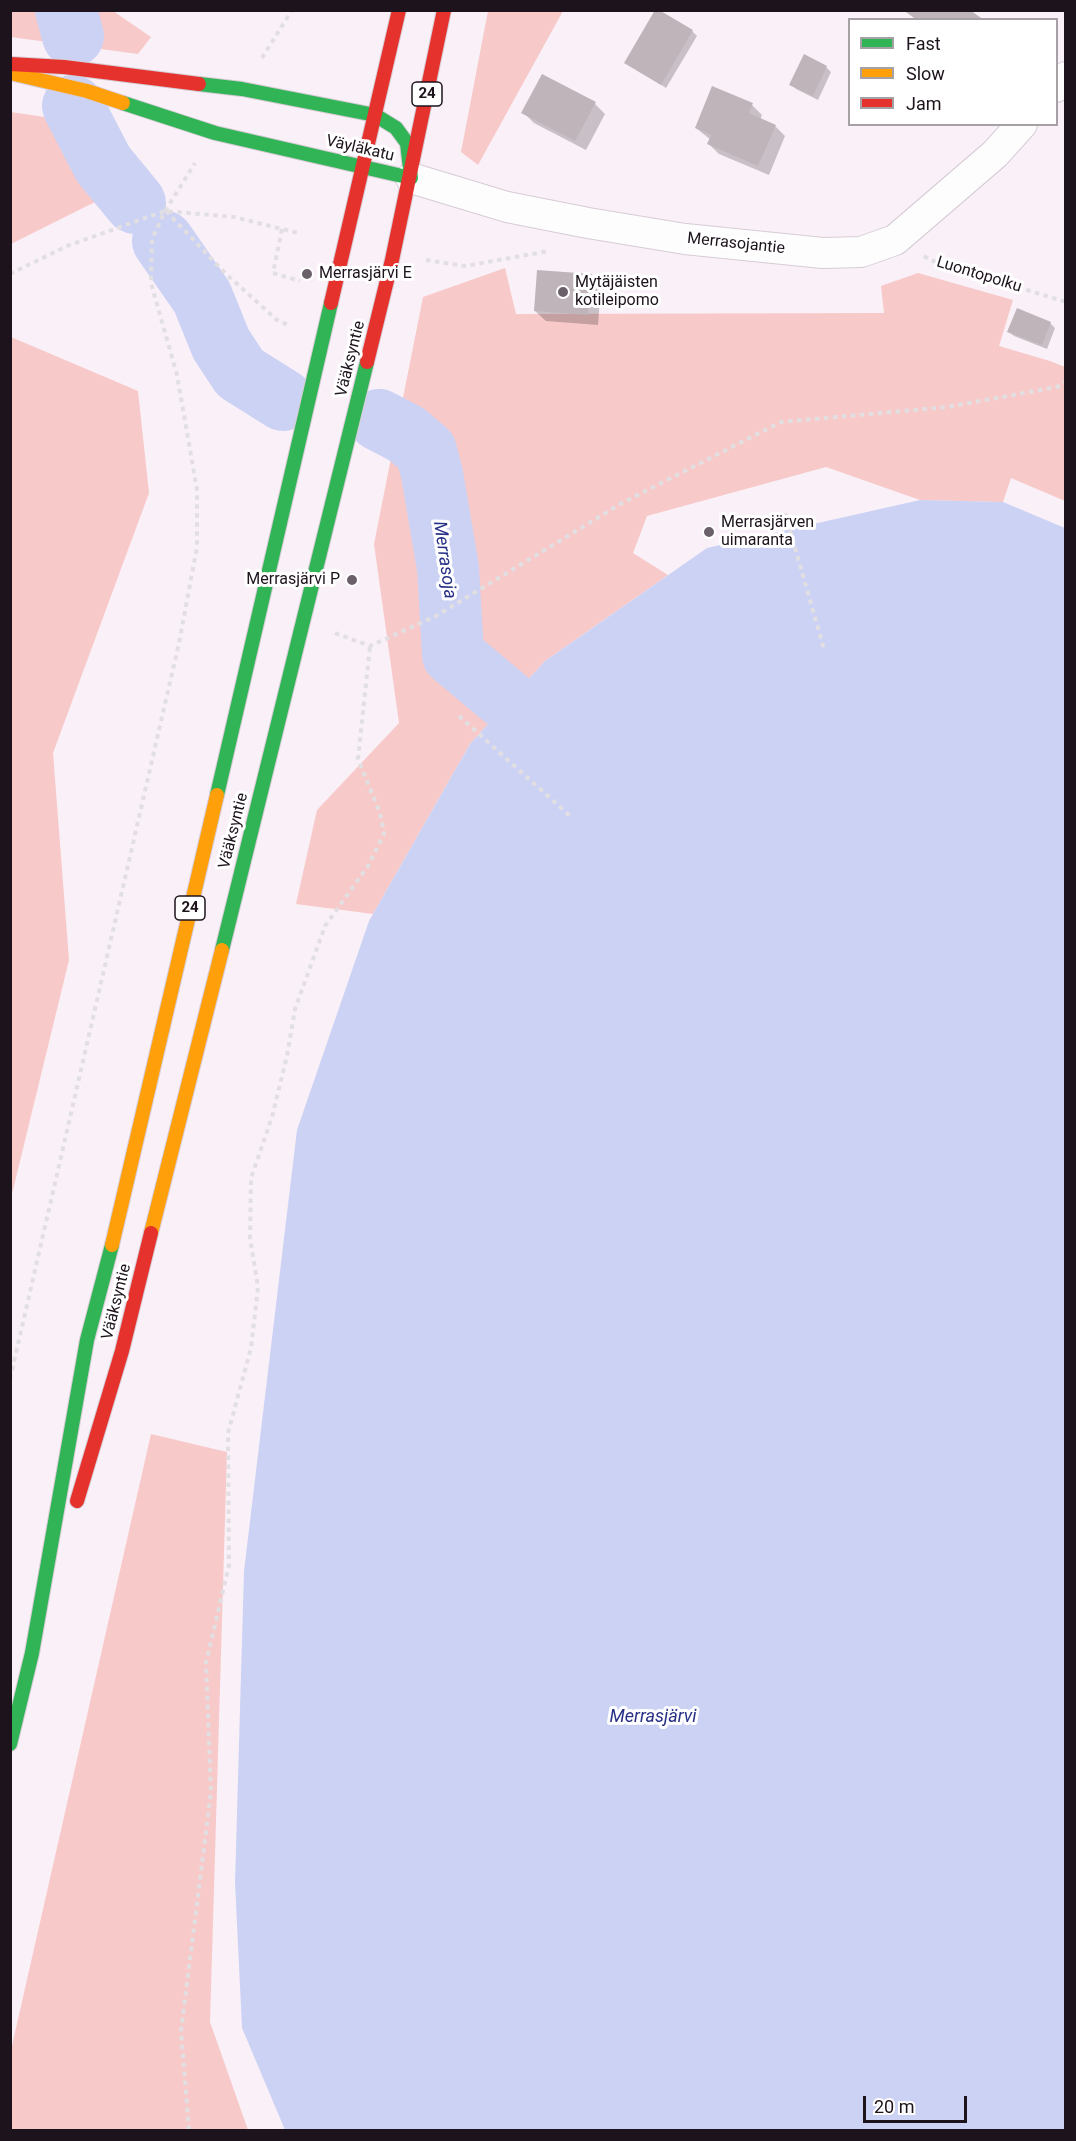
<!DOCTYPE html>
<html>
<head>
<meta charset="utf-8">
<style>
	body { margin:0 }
	#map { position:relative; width:1076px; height:2141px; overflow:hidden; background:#faf0f8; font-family:Roboto,sans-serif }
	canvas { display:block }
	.frame { position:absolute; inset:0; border:12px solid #1d131c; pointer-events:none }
	.legend { position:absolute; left:848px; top:18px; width:210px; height:108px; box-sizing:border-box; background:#fff; border:2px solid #a5a1a4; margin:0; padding:8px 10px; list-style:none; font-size:18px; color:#1d131c }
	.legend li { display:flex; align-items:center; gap:12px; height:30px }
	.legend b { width:30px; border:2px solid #a5a1a4 }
	.scale { position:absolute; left:863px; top:2096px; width:104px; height:27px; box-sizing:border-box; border:3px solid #1d131c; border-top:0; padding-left:8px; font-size:18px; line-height:21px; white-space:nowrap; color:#1d131c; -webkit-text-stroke:4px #fff; paint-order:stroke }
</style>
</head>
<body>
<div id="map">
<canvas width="1076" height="2141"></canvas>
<div class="frame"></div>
<ul class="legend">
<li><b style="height:8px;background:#30b455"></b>Fast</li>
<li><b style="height:8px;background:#ff9f0a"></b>Slow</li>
<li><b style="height:8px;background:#e5322d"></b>Jam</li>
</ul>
<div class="scale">20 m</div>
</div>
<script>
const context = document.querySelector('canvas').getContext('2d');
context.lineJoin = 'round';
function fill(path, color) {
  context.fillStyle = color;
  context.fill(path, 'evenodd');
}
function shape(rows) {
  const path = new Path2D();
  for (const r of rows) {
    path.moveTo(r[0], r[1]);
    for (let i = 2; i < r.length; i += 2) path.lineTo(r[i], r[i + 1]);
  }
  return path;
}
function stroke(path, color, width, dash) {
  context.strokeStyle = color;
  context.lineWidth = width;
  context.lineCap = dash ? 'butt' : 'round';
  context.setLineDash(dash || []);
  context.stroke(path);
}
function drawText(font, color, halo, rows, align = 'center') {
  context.font = font + ' Roboto,sans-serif';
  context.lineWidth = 6;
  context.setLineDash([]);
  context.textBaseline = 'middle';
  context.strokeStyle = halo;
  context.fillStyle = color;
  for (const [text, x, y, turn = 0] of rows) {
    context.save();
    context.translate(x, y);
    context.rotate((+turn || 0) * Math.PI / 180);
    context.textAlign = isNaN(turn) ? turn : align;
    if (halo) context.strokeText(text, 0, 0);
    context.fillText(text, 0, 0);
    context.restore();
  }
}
fill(shape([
	[10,11,113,11,151,37,138,54,18,38,11,37],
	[488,11,563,11,478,165,461,152],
	[11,112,84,123,141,179,11,244],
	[505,268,516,314,884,313,881,286,918,273,1013,300,999,346,1050,361,1065,367,1065,501,1011,478,1003,502,920,500,826,467,647,516,633,553,668,575,545,661,470,744,373,914,296,904,317,810,399,723,374,544,423,297],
	[11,337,138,391,149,493,53,753,69,960,11,1198],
	[151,1434,227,1452,210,2022,248,2130,11,2130,11,2050]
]), '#f7c9c9');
fill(shape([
	[920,500,1003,502,1065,528,1065,2130,285,2130,242,2028,235,1882,244,1571,297,1130,369,921,470,744,545,661,707,548]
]), '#ccd2f4');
fill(shape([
	[692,31,697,36,666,88,626,63],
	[826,67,831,72,818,100,796,89,791,84],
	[595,104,605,114,586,150,534,123,523,112],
	[752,105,762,115,760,120,775,126,785,136,769,175,719,154,709,144,711,140,696,128],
	[591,275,601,286,598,325,546,321,535,311],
	[1050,323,1055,328,1047,349,1014,336,1009,332]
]), '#0003');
stroke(shape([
	[66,10,73,36],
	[73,106,103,164,135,203],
	[163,241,202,297,221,344,240,373,283,400],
	[379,420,406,434,426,451,432,474,448,568,453,655,508,701]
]), '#ccd2f4', 62);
fill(shape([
	[655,10,659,10,693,30,661,85,624,63],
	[903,10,970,10,984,20,917,20],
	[804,54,827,66,813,96,789,85],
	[542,74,596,102,575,141,521,113],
	[712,86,753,103,749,113,776,125,758,166,707,144,711,135,695,128],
	[537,270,592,274,588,315,534,311],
	[1017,308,1051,322,1042,345,1007,332]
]), '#bfb4b9');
const street = shape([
	[1056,87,1066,77],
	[411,178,507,207,588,223,685,239,823,253,861,252,895,240,995,154,1022,124]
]);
const fast = shape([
	[123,103,215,133,411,178,407,143,396,128,375,115,242,89,199,84],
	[217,795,331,303],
	[222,950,367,362],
	[10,1744,32,1653,87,1340,112,1245]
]);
const slow = shape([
	[10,73,87,91,123,103],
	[151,1233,222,950],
	[112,1245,217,795]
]);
const jam = shape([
	[10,64,64,67,199,84],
	[331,303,399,10],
	[367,362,392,260,444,10],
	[77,1501,122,1351,151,1233]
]);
stroke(street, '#d6ccd5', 32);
stroke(fast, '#d6ccd5', 16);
stroke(slow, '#d6ccd5', 16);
stroke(jam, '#d6ccd5', 16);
stroke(shape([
	[262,58,292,10],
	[166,211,225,273,277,320,290,326],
	[282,229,273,273,300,281],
	[924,256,930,260,1066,302],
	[426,260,465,266,549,251],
	[10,274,67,246,165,211,234,217,298,233],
	[785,513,824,649],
	[335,633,370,646,436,616,622,503,781,422,947,407,1057,387,1066,381],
	[459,716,570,816],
	[10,1379,179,643,197,547,197,490,177,375,151,283,152,239,165,211,195,163],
	[189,2130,181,2031,211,1792,206,1663,229,1565,228,1433,251,1348,258,1287,250,1238,251,1178,272,1117,287,1056,295,1009,325,926,368,866,384,834,380,813,358,759,370,646]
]), '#e2dfe2', 4, [4.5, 4.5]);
stroke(street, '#fefdfe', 30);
stroke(fast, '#30b455', 14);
stroke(slow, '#ff9f0a', 14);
stroke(jam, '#e5322d', 14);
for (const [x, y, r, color] of [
	[307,274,6,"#6a6069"],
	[563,292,6,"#6a6069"],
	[709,532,6,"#6a6069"],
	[352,580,6,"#6a6069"]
]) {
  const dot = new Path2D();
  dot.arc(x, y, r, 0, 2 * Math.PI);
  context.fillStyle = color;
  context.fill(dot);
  stroke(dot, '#fff', 2);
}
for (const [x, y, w] of [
	[427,94,30],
	[190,908,30]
]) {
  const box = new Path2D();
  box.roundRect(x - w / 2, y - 12, w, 24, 4.5);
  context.fillStyle = '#fff';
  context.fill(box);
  stroke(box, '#1d131c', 1.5);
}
drawText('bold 15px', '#1d131c', null, [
	["24",427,94],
	["24",190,908]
]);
drawText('16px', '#1d131c', '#fff', [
	["Väyläkatu",360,149,13],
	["Merrasojantie",736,244,6],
	["Luontopolku",979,275,17],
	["Vääksyntie",351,359,-76],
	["Vääksyntie",234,831,-76],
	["Vääksyntie",117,1302,-76]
]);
drawText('16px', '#1d131c', '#fff', [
	["Merrasjärvi E",319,274],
	["Mytäjäisten",575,283],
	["kotileipomo",575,301],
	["Merrasjärven",721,523],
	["uimaranta",721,541],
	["Merrasjärvi P",340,580,"right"]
], 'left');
drawText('italic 18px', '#283085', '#fff', [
	["Merrasoja",444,560,82],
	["Merrasjärvi",653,1717]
]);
</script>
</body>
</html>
